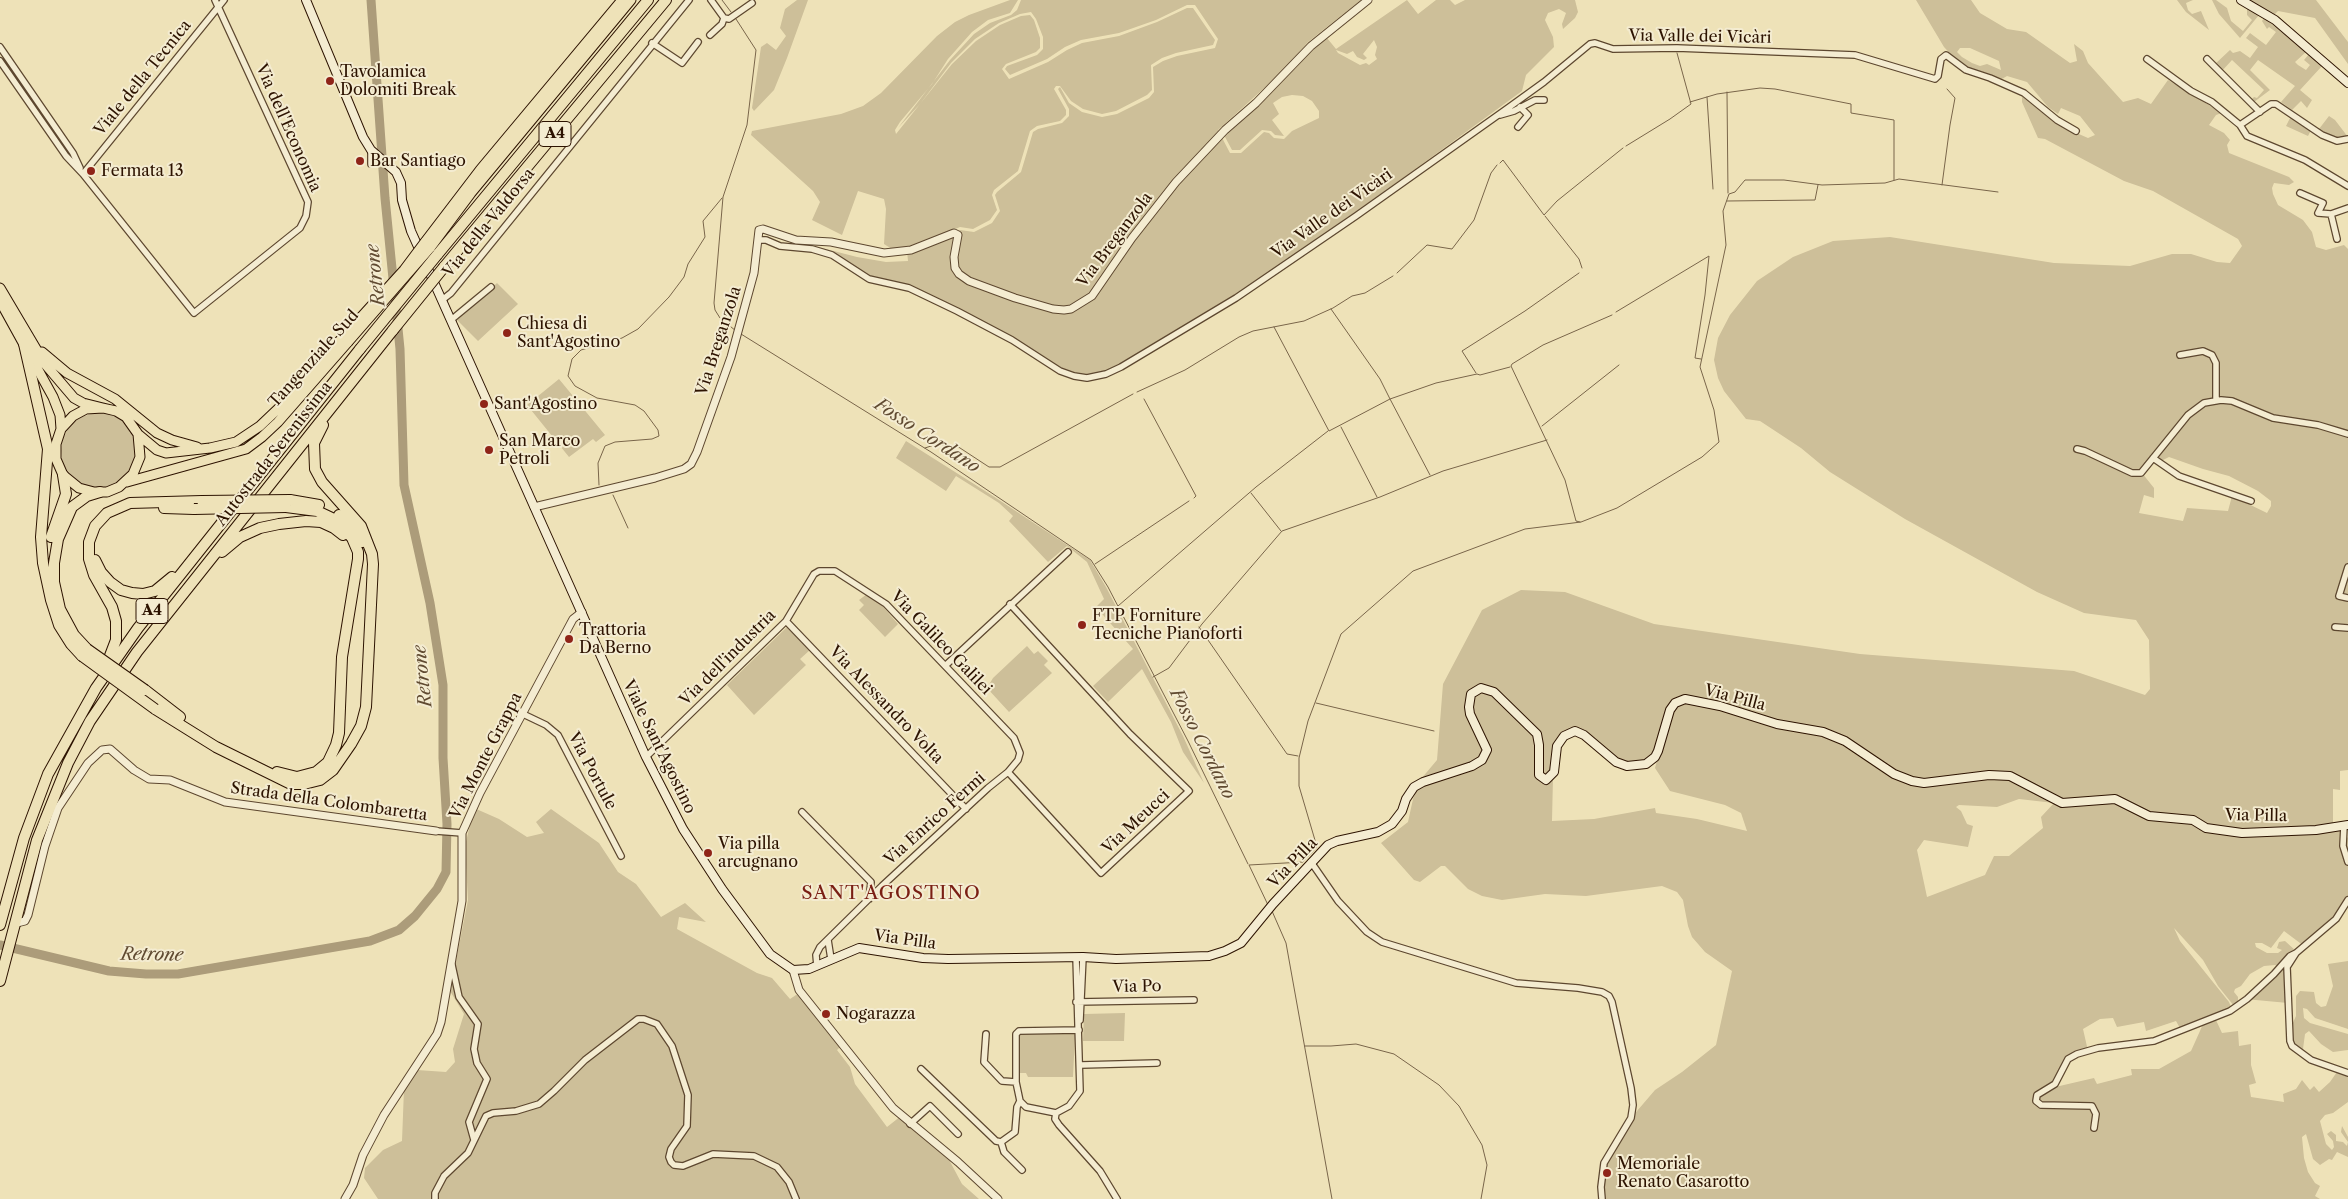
<!DOCTYPE html>
<html>
<head>
<meta charset="utf-8">
<style>
	body { margin:0 }
	canvas { display:block; background:#eee2b8 }
</style>
</head>
<body>
<canvas width="2348" height="1199"></canvas>
<script>
const context = document.querySelector('canvas').getContext('2d');
context.lineJoin = 'round';
function fill(path, color) {
  context.fillStyle = color;
  context.fill(path, 'evenodd');
}
function shape(rows) {
  const path = new Path2D();
  for (const r of rows) {
    if (r.length === 3) {
      path.moveTo(r[0] + r[2], r[1]);
      path.arc(r[0], r[1], r[2], 0, 2 * Math.PI);
      continue;
    }
    path.moveTo(r[0], r[1]);
    for (let i = 2; i < r.length; i += 2) path.lineTo(r[i], r[i + 1]);
  }
  return path;
}
function stroke(path, color, width, dash) {
  context.strokeStyle = color;
  context.lineWidth = width;
  context.lineCap = dash ? 'butt' : 'round';
  context.setLineDash(dash || []);
  context.stroke(path);
}
function drawText(font, color, halo, rows, align = 'center') {
  context.font = font + ' "Libre Caslon Text",serif';
  context.lineWidth = 4;
  context.setLineDash([]);
  context.textBaseline = 'middle';
  context.strokeStyle = halo;
  context.fillStyle = color;
  for (const [text, x, y, turn = 0] of rows) {
    context.save();
    context.translate(x, y);
    context.rotate((+turn || 0) * Math.PI / 180);
    context.textAlign = isNaN(turn) ? turn : align;
    if (halo) context.strokeText(text, 0, 0);
    context.fillText(text, 0, 0);
    context.restore();
  }
}
fill(shape([
	[797,0,808,0,787,58,774,90,754,111,752,108,761,47,767,43,776,50,786,36,780,28,785,9],
	[1010,0,1018,0,1010,13,988,20,972,32,948,59,932,84,900,122,895,130,896,134,952,64,976,41,1000,25,1021,16,1030,15,1034,20,1040,38,1040,48,1036,52,1006,64,1002,69,1009,79,1048,62,1067,50,1082,43,1119,36,1157,22,1187,8,1193,8,1215,40,1213,45,1176,53,1162,58,1151,65,1152,90,1147,95,1116,111,1102,114,1083,109,1071,101,1060,86,1056,86,1054,89,1066,110,1066,115,1060,121,1037,126,1030,131,1018,171,994,190,992,195,997,210,990,220,973,229,960,227,910,248,892,249,884,244,886,209,884,199,858,191,842,235,812,220,820,202,813,191,751,135,752,131,841,114,863,106,881,93,937,36,955,22,969,15],
	[1021,0,1361,0,1308,42,1284,70,1218,130,1230,153,1241,153,1264,132,1269,133,1274,138,1284,139,1292,131,1319,118,1319,111,1312,101,1303,96,1292,95,1282,97,1273,103,1279,114,1272,120,1284,136,1275,135,1271,131,1262,130,1240,150,1232,150,1224,135,1260,105,1316,47,1327,38,1336,49,1407,0,1418,14,1436,0,1450,0,1455,5,1465,0,1575,0,1578,12,1575,18,1563,29,1562,24,1566,13,1559,9,1548,13,1545,20,1553,37,1554,47,1526,75,1522,91,1355,213,1234,295,1120,364,1097,374,1081,375,1061,368,1013,338,910,285,870,276,833,252,799,245,822,248,857,257,886,262,908,261,907,251,960,230,974,232,992,223,1000,211,995,195,997,192,1021,172,1033,132,1038,129,1062,123,1069,116,1069,109,1058,89,1060,87,1069,103,1082,112,1102,117,1117,114,1149,98,1154,92,1153,67,1163,61,1177,56,1215,48,1218,39,1195,5,1187,5,1156,20,1119,33,1081,40,1065,47,1047,59,1010,75,1005,69,1007,66,1037,55,1043,49,1043,37,1036,19,1031,12,1020,14,999,23,975,39,951,63,920,104,898,128,950,60,974,34,990,23,1011,15,1017,10],
	[1374,40,1377,47,1375,55,1377,59,1369,65,1366,63,1360,65,1338,53,1336,50,1347,54,1353,51,1357,57,1364,60,1367,58,1363,54],
	[1916,0,1971,0,1980,13,2007,29,2026,32,2070,63,2077,61,2074,44,2083,51,2088,63,2123,102,2138,98,2151,104,2168,80,2222,113,2216,115,2209,125,2224,133,2230,140,2227,145,2229,153,2289,177,2294,182,2289,185,2274,183,2272,188,2273,194,2278,205,2303,220,2312,232,2316,247,2326,250,2344,245,2348,249,2348,770,2340,771,2340,790,2333,789,2333,824,2348,838,2348,907,2304,946,2284,931,2271,948,2262,943,2255,943,2256,947,2267,953,2278,953,2282,950,2277,948,2279,942,2285,941,2296,951,2289,959,2288,1003,2245,999,2280,968,2275,965,2264,966,2250,974,2241,986,2235,989,2234,992,2238,997,2238,1005,2234,1006,2218,986,2203,960,2174,928,2180,941,2229,1002,2231,1007,2215,1018,2222,1033,2238,1031,2239,1046,2251,1044,2251,1065,2256,1083,2249,1085,2251,1097,2284,1102,2283,1094,2296,1089,2302,1080,2310,1090,2314,1086,2319,1092,2330,1082,2339,1069,2348,1073,2348,1102,2333,1113,2325,1115,2320,1121,2326,1144,2332,1150,2334,1147,2333,1141,2327,1134,2331,1131,2336,1135,2336,1141,2343,1142,2347,1146,2348,1142,2341,1132,2342,1126,2348,1137,2348,1157,2337,1152,2332,1160,2329,1159,2320,1165,2313,1159,2306,1134,2302,1137,2304,1158,2308,1172,2315,1183,2320,1186,2315,1196,2320,1199,1602,1199,1604,1163,1631,1118,1655,1090,1682,1072,1716,1045,1732,971,1705,952,1692,937,1688,926,1683,900,1677,892,1662,886,1586,896,1545,894,1502,900,1482,896,1468,889,1445,866,1441,866,1420,882,1414,880,1381,843,1408,822,1413,799,1421,779,1437,760,1443,684,1482,610,1521,590,1565,592,1654,624,1860,654,2074,671,2145,695,2150,689,2149,640,2136,620,2084,613,2037,592,1905,519,1830,472,1801,448,1760,421,1746,419,1724,391,1718,378,1714,360,1718,338,1730,315,1757,281,1793,257,1833,241,1890,237,2054,263,2130,266,2172,254,2191,254,2217,262,2230,263,2242,246,2238,239,2153,191,2124,181,2045,139,2038,138,2022,102,2022,96,2028,98,2065,128,2088,138,2095,135,2080,116,2061,108,2058,114,2048,107,2027,82,2007,76,2002,79,1981,73,1966,68,1956,60,1944,47],
	[1960,48,1970,48,1999,61,2001,70,1987,64,1980,66,1972,63,1962,57,1957,52],
	[2155,457,2161,461,2169,457,2203,469,2229,476,2258,491,2271,501,2271,506,2267,513,2232,496,2228,511,2187,508,2183,521,2139,513,2144,495,2154,498,2154,488,2142,473],
	[1570,733,1583,736,1627,767,1658,757,1655,768,1670,791,1725,805,1741,813,1747,831,1697,819,1656,813,1655,808,1594,819,1552,821,1553,777,1559,747],
	[2019,799,2054,803,2041,817,2043,828,2009,856,1994,856,1985,875,1927,897,1917,850,1924,840,1968,847,1973,826,1967,824,1961,811,1956,807,1959,805,1997,807],
	[2113,1018,2117,1027,2144,1022,2146,1031,2176,1021,2181,1030,2204,1022,2191,1051,2159,1069,2131,1069,2132,1075,2097,1084,2094,1078,2051,1088,2073,1056,2088,1051,2083,1029,2100,1019],
	[2177,0,2193,0,2186,3,2188,10,2192,14,2201,11,2209,30,2186,12],
	[2212,0,2216,0,2227,8,2231,21,2243,31,2252,20,2247,15,2247,8,2259,15,2240,38,2219,14],
	[2244,0,2316,0,2348,42,2348,64,2315,18,2278,11,2274,15],
	[2264,18,2306,52,2295,62,2298,65,2306,70,2310,65,2304,60,2309,54,2322,66,2300,90,2312,100,2307,108,2301,101,2292,110,2281,102,2295,86,2258,60,2250,70,2270,90,2254,102,2251,100,2254,97,2257,98,2264,90,2232,60,2221,72,2214,65,2230,50,2233,53,2240,51,2250,58,2258,47,2246,38,2250,33,2266,45,2276,32,2269,27,2267,29,2262,21],
	[2291,116,2311,130,2308,136,2286,126],
	[2329,116,2335,120,2348,137,2341,140,2329,136,2319,129],
	[497,283,518,304,478,341,457,320],
	[559,379,605,435,596,442,593,439,569,457,527,405],
	[99,451,38],
	[906,441,993,496,1090,560,1106,587,1183,736,1204,783,1183,752,1171,722,1142,669,1108,702,1093,686,1133,649,1096,607,1104,599,1087,562,1067,546,1048,562,1009,521,1013,516,999,503,956,476,946,491,896,458],
	[867,594,878,601,898,624,885,637,859,610,864,605,859,600],
	[787,627,810,650,800,659,806,665,754,715,727,685],
	[1027,646,1034,654,1038,651,1048,661,1044,665,1052,673,1009,712,987,688,993,678],
	[474,808,499,819,527,837,544,833,536,822,551,809,599,843,618,872,636,884,661,917,685,903,706,922,679,917,677,929,757,973,772,978,790,999,799,993,842,1045,837,1050,850,1067,855,1084,887,1127,901,1116,947,1156,962,1184,979,1199,378,1199,364,1178,365,1168,383,1150,402,1141,404,1089,417,1070,446,1072,455,1062,453,1049,464,1014,450,991,468,900,465,846],
	[2348,961,2348,1029,2315,1018,2307,1009,2303,1008,2304,1018,2310,1023,2348,1034,2348,1050,2333,1052,2321,1044,2309,1031,2305,1034,2303,1049,2305,1055,2293,1046,2291,1027,2296,1016,2296,996,2300,991,2314,992,2316,1003,2321,1007,2326,1006,2333,986,2328,964],
	[1125,1013,1124,1041,1083,1041,1084,1014],
	[1020,1033,1073,1033,1075,1035,1073,1077,1028,1077,1026,1073,1017,1073,1018,1035]
]), '#cdbf99');
stroke(shape([
	[722,0,731,12],
	[736,19,756,50,747,125,723,197,714,303,715,310,720,318,736,331],
	[1727,92,1728,193],
	[1707,97,1713,189],
	[1690,102,1717,94,1760,88,1775,89,1851,104,1851,113,1894,120,1894,180],
	[1626,146,1670,119,1691,104,1677,53],
	[1500,163,1503,160,1544,215,1557,201,1623,148],
	[1942,185,1950,125,1955,98,1947,89],
	[1727,201,1815,200,1818,185],
	[1545,216,1579,259,1582,268],
	[1397,273,1427,245,1452,249,1474,220,1491,173,1497,165],
	[1616,312,1709,256,1705,295,1695,358,1701,359],
	[1274,327,1329,431,1390,399,1380,379,1331,309],
	[741,334,931,452,1091,560,1108,587,1188,741,1248,864],
	[1476,373,1462,351,1525,311,1579,273],
	[1137,392,1185,370,1239,337,1253,331,1304,321,1333,308,1352,296,1365,293,1393,276],
	[1144,399,1196,496,1194,498],
	[1542,426,1619,365],
	[1341,427,1377,497],
	[925,448,934,445,957,446,989,467,1000,467,1133,394],
	[1430,475,1390,399,1436,383,1477,374,1480,375,1510,367],
	[599,485,598,463,605,446,615,442,652,439,659,436,658,430,644,411,635,405,597,398,575,386,568,376,572,359,581,350,622,338,638,329,669,297,684,277,688,264,705,237,703,221,722,198],
	[1251,493,1281,531],
	[613,495,628,528],
	[1580,522,1576,521,1565,480,1511,366,1512,364,1543,345,1612,315],
	[1095,564,1189,501],
	[1118,606,1256,487,1328,431],
	[1199,627,1287,754,1298,756],
	[1153,677,1169,668,1202,624,1282,531,1380,497,1443,471,1547,440],
	[1316,703,1434,731],
	[1268,905,1249,865,1303,862,1317,847,1299,786,1299,758,1308,721,1341,634,1413,571,1525,529,1581,522,1617,508,1702,457,1719,442,1714,410,1700,367,1726,245,1723,211,1729,194,1735,192,1745,180,1784,180,1822,185,1885,183,1899,179,1998,192],
	[1272,911,1286,943,1332,1199],
	[1305,1046,1331,1046,1356,1044,1394,1054,1439,1085,1459,1106,1482,1145,1487,1165,1481,1199]
]), '#79654a', 1);
stroke(shape([
	[0,945,109,971,146,974,178,974,370,941,399,930,415,916,437,889,446,872,447,824,443,758,443,685,430,603,404,485,400,349,385,198,371,0]
]), '#ac9c7a', 9);
const minor = shape([
	[724,18,729,19,752,3],
	[710,35,722,24,724,18,711,0],
	[652,43,682,63,698,42],
	[0,47,73,153,80,168],
	[2147,59,2191,91,2212,102,2240,125,2247,136,2305,160,2348,186],
	[2207,59,2260,112],
	[0,61,66,156,83,174,194,313,300,228,306,216,308,202,215,0],
	[1500,115,1514,111,1535,100,1544,100],
	[2240,125,2271,104,2276,104,2322,135,2337,141,2348,139],
	[1518,127,1528,115,1520,107],
	[371,164,371,150],
	[83,174,224,0],
	[2300,193,2323,203,2318,213,2331,214,2348,208],
	[2331,214,2337,239],
	[758,240,766,240,780,246,812,249,832,255,869,279,909,288,957,311,1012,340,1060,371,1074,376,1087,378,1106,374,1121,367,1236,298,1356,216,1508,108,1544,82,1590,44,1595,43,1613,49,1677,48,1855,55,1935,79,1938,76,1941,59,1946,55,1966,70,1990,78,2024,93,2057,120,2076,131],
	[442,300,451,293,689,0],
	[451,320,491,287],
	[2180,355,2203,351,2212,355,2216,363,2216,401],
	[2077,449,2085,451,2132,473,2141,473,2188,415,2204,403,2221,400,2232,401,2273,418,2318,425,2348,434],
	[2153,458,2179,476,2251,501],
	[2348,567,2339,596,2348,598],
	[786,621,966,809],
	[2335,627,2348,628],
	[946,665,1068,552],
	[523,714,546,725,558,735,621,856],
	[646,757,786,621,814,574,819,571,835,571,886,604,1014,738,1020,753,1018,760,1008,772,988,788,882,886,820,947,816,955,817,966],
	[1008,772,1101,873,1189,791,1130,734,1010,604],
	[802,812,871,882,869,899],
	[2344,826,2343,846,2348,862],
	[436,831,462,833],
	[1311,862,1338,901,1367,932,1382,942,1516,983,1578,988,1602,992,1609,996,1612,1002,1631,1088,1633,1105,1631,1118,1604,1163,1601,1187,1602,1199],
	[2348,900,2336,919,2296,953,2287,967,2290,1041,2292,1046,2311,1060,2348,1073],
	[828,940,831,959],
	[452,965,459,997,478,1024,474,1049,477,1063,487,1079,469,1122,474,1140],
	[1076,1002,1194,1000],
	[1080,1020,1083,957],
	[986,1034,984,1062,1002,1081,1016,1082],
	[1081,1065,1157,1063],
	[921,1069,996,1141,1001,1142,1015,1132,1017,1107,1020,1101],
	[1056,1113,1026,1107,1020,1101,1016,1082,1016,1034,1019,1031,1079,1030],
	[1056,1113,1069,1106,1080,1091,1076,957],
	[1056,1113,1055,1119,1059,1125,1100,1171,1117,1199],
	[910,1124,930,1106,958,1134],
	[2094,1128,2096,1114,2092,1106,2041,1105,2036,1101,2037,1095,2055,1084,2068,1059,2077,1054,2098,1048,2154,1041,2230,1011,2247,999,2274,974,2290,956,2296,953],
	[1001,1142,1004,1152,1022,1170],
	[435,1199,435,1193,444,1176,468,1153,486,1116,493,1113,516,1111,539,1104,554,1091,585,1060,638,1019,644,1019,657,1024,672,1046,688,1095,687,1126,671,1149,669,1157,671,1162,674,1165,683,1166,713,1154,754,1156,777,1167,789,1182,796,1199]
]);
const tertiary = shape([
	[534,507,655,478,684,469,691,464,697,452,731,357,754,273,759,230,763,229,796,240,831,242,884,253,911,250,954,233,958,235,954,257,955,268,959,274,969,281,1015,298,1053,309,1064,310,1071,309,1092,296,1132,238,1176,182,1225,130,1256,103,1311,46,1368,0],
	[17,923,25,921,28,915,45,846,58,808,88,763,102,750,110,749,134,770,149,779,170,780,225,802,436,831],
	[793,970,799,990,893,1108,958,1162,998,1199],
	[345,1199,353,1185,363,1155,384,1115,437,1034,441,1022,462,901,462,833,480,793,573,619,582,612]
]);
const secondary = shape([
	[306,0,363,137,371,150,396,172,401,183,402,200,411,231,646,757,683,829,722,889,770,954,793,970,809,969,859,948,923,958,948,959,1083,957,1116,959,1209,956,1225,951,1241,943,1273,904,1328,845,1337,841,1378,832,1392,824,1402,811,1406,799,1414,787,1423,782,1472,766,1482,760,1487,750,1470,714,1469,707,1471,694,1481,688,1494,692,1537,734,1539,745,1539,775,1546,780,1554,772,1557,746,1564,736,1575,731,1584,735,1616,762,1627,766,1646,764,1655,757,1658,751,1670,710,1675,703,1685,699,1720,706,1777,724,1823,732,1845,741,1894,774,1912,781,1924,783,1989,775,2010,776,2062,803,2115,799,2149,816,2193,820,2206,828,2242,833,2316,830,2348,825],
	[2241,0,2275,20,2348,83]
]);
const trunk = shape([
	[425,242,480,170,622,0],
	[430,248,471,193,631,0],
	[0,288,45,364,74,398,83,403,103,408,116,411,126,417,138,434,140,457,133,474,119,487,107,492,94,492,79,488,63,475,56,459,56,444,61,429,73,416,86,409,103,408],
	[0,301,53,397,60,415,61,429],
	[42,352,67,373,115,399,157,433,172,440,197,447],
	[139,435,157,450,166,453,210,448,236,442,260,426,280,407,343,337],
	[127,482,246,449,262,437,278,422,348,342]
]);
const motorway = shape([
	[437,255,648,0],
	[444,267,666,0],
	[24,344,48,449,41,537,43,563,51,600,59,625,71,644,82,656],
	[290,500,319,505],
	[164,508,194,509],
	[339,515,355,529,362,542],
	[51,537,66,494,63,475],
	[222,552,240,537,260,528,279,524,306,521,321,522,334,528,343,535],
	[95,560,101,572,110,582,121,590,132,593,143,594,155,591,172,577],
	[87,649,74,635,60,609,54,582,54,563,58,539,72,507,87,496,100,492],
	[108,661,116,640,116,621,112,607,94,575,89,559,89,542,95,526,107,513,130,503,202,501],
	[145,690,180,717],
	[155,709,216,747,291,784,304,784,320,780,333,770,351,744,361,726,366,707,373,564,372,554,361,526,322,482,315,469,314,443,323,425],
	[277,772,297,777,316,772,328,762,336,745,339,733,342,657,358,559,358,552,352,538,336,520,317,511,286,507],
	[0,925,24,838,48,774,96,688,138,628,360,349],
	[0,981,37,840,68,763,90,721,137,652,393,330]
]);
stroke(minor, '#5d472f', 8);
stroke(tertiary, '#5d472f', 9);
stroke(secondary, '#2d1301', 10);
stroke(trunk, '#2d1301', 11);
stroke(motorway, '#2d1301', 12);
stroke(minor, '#f4ecd1', 5.5);
stroke(tertiary, '#f4ecd1', 7);
stroke(secondary, '#f4ecd1', 8);
stroke(trunk, '#eee2b8', 9);
stroke(motorway, '#eee2b8', 10);
const trunkBridge = shape([
	[343,337,404,270,425,242],
	[348,342,430,248]
]);
const motorwayBridge = shape([
	[393,330,444,267],
	[360,349,437,255],
	[202,501,290,500],
	[194,509,286,507],
	[87,649,145,690],
	[82,656,155,709]
]);
stroke(trunkBridge, '#2d1301', 11, []);
stroke(motorwayBridge, '#2d1301', 12, []);
stroke(trunkBridge, '#eee2b8', 9);
stroke(motorwayBridge, '#eee2b8', 10);
for (const [x, y, r, color] of [
	[330,81,5,"#8f2418"],
	[360,161,5,"#8f2418"],
	[91,171,5,"#8f2418"],
	[507,333,5,"#8f2418"],
	[484,404,5,"#8f2418"],
	[489,450,5,"#8f2418"],
	[1082,625,5,"#8f2418"],
	[569,639,5,"#8f2418"],
	[708,853,5,"#8f2418"],
	[826,1014,5,"#8f2418"],
	[1607,1173,5,"#8f2418"]
]) {
  const dot = new Path2D();
  dot.arc(x, y, r, 0, 2 * Math.PI);
  context.fillStyle = color;
  context.fill(dot);
  stroke(dot, '#f4ecd1', 2);
}
for (const [x, y, w] of [
	[555,134,32],
	[152,611,32]
]) {
  const box = new Path2D();
  box.roundRect(x - w / 2, y - 12.5, w, 25, 4);
  context.fillStyle = '#f4ecd1';
  context.fill(box);
  stroke(box, '#2d1301', 1);
}
drawText('bold 15px', '#2d1301', null, [
	["A4",555,134],
	["A4",152,611]
]);
drawText('16px', '#2d1301', '#f4ecd1', [
	["Via Valle dei Vicàri",1700,37,1],
	["Viale della Tecnica",143,78,-51],
	["Via dell'Economia",288,128,66],
	["Via Valle dei Vicàri",1332,214,-35],
	["Via della Valdorsa",489,223,-51],
	["Via Breganzola",1115,240,-53],
	["Via Breganzola",719,341,-72],
	["Tangenziale Sud",314,359,-48],
	["Autostrada Serenissima",274,454,-52],
	["Via Galileo Galilei",941,643,46],
	["Via dell'industria",728,658,-45],
	["Via Pilla",1735,698,15],
	["Via Alessandro Volta",886,705,46],
	["Viale Sant'Agostino",659,747,64],
	["Via Monte Grappa",486,756,-63],
	["Via Portule",592,771,62],
	["Strada della Colombaretta",329,802,8],
	["Via Pilla",2256,816,1],
	["Via Enrico Fermi",935,819,-42],
	["Via Meucci",1136,822,-43],
	["Via Pilla",1293,863,-46],
	["Via Pilla",905,940,8],
	["Via Po",1137,987,-1]
]);
drawText('16px', '#2d1301', '#f4ecd1', [
	["Tavolamica",340,72],
	["Dolomiti Break",340,90],
	["Bar Santiago",370,161],
	["Fermata 13",101,171],
	["Chiesa di",517,324],
	["Sant'Agostino",517,342],
	["Sant'Agostino",494,404],
	["San Marco",499,441],
	["Petroli",499,459],
	["FTP Forniture",1092,616],
	["Tecniche Pianoforti",1092,634],
	["Trattoria",579,630],
	["Da Berno",579,648],
	["Via pilla",718,844],
	["arcugnano",718,862],
	["Nogarazza",836,1014],
	["Memoriale",1617,1164],
	["Renato Casarotto",1617,1182]
], 'left');
drawText('italic 18px', '#604a31', '#f4ecd1', [
	["Retrone",376,275,-96],
	["Fosso Cordano",927,436,33],
	["Retrone",423,676,-96],
	["Fosso Cordano",1202,744,63],
	["Retrone",152,955,1]
]);
context.letterSpacing = '1px';
drawText('19px', '#7a1f14', '#f4ecd1', [
	["SANT'AGOSTINO",891,894]
]);
context.letterSpacing = '0px';
</script>
</body>
</html>
